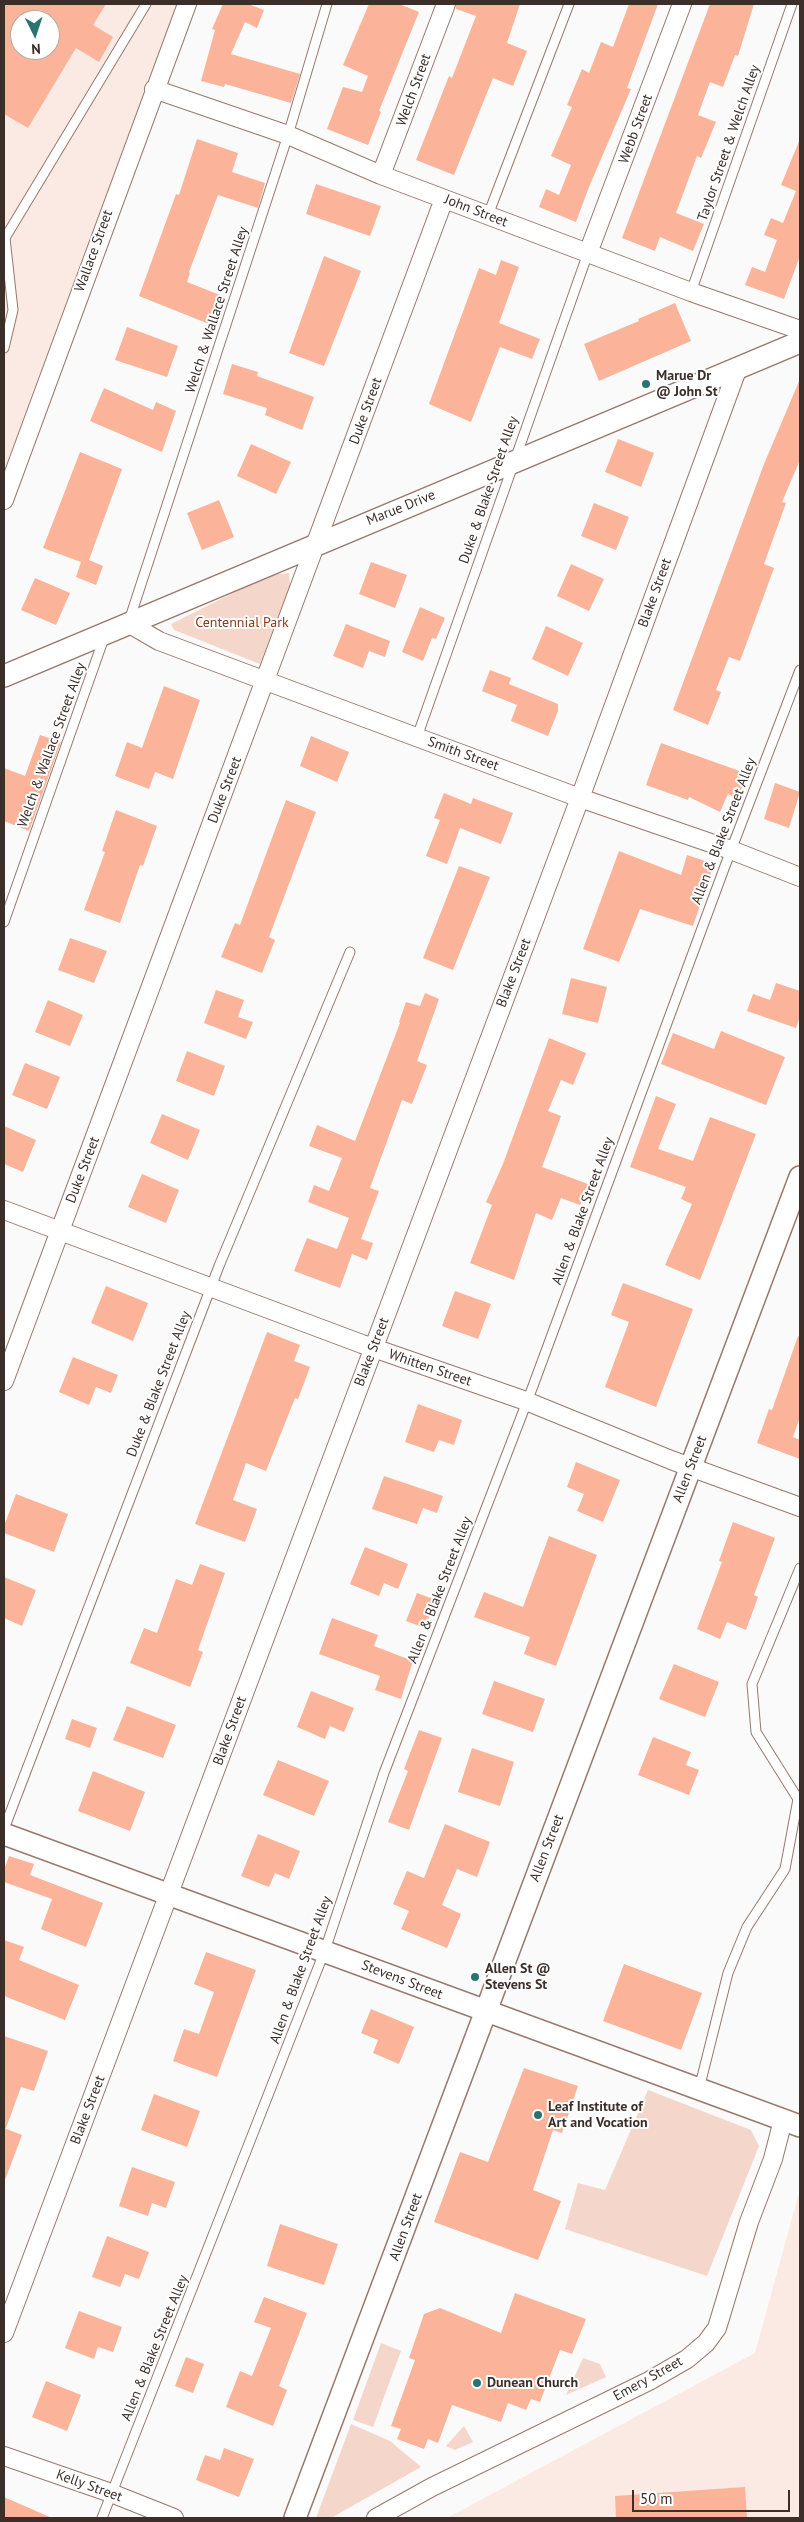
<!DOCTYPE html>
<html>
<head>
<meta charset="utf-8">
<style>
	body { margin:0 }
	#map { position:relative; width:804px; height:2522px; overflow:hidden; background:#fafafa; font-family:"PT Sans",sans-serif }
	canvas { display:block }
	.frame { position:absolute; inset:0; border:5px solid #3c2e29; pointer-events:none }
	.north { position:absolute; left:10px; top:10px; width:50px; height:50px; box-sizing:border-box; background:#fff; border:1px solid #b1aba9; border-radius:50%; rotate:176deg; font-size:14px; font-weight:700; line-height:20px; text-align:center; color:#3c2e29 }
	.north::after { content:''; display:block; margin:auto; width:18px; height:22px; background:#297371; clip-path:polygon(50% 0,100% 100%,50% 72%,0 100%) }
	.scale { position:absolute; left:632px; top:2490px; width:158px; height:22px; box-sizing:border-box; border:2px solid #3c2e29; border-top:0; padding-left:6px; font-size:15px; line-height:18px; white-space:nowrap; color:#3c2e29; -webkit-text-stroke:4px #fff; paint-order:stroke }
</style>
</head>
<body>
<div id="map">
<canvas width="804" height="2522"></canvas>
<div class="frame"></div>
<div class="north">N</div>
<div class="scale">50 m</div>
</div>
<script>
const context = document.querySelector('canvas').getContext('2d');
context.lineJoin = 'round';
function fill(path, color) {
  context.fillStyle = color;
  context.fill(path, 'evenodd');
}
function shape(rows) {
  const path = new Path2D();
  for (const r of rows) {
    path.moveTo(r[0], r[1]);
    for (let i = 2; i < r.length; i += 2) path.lineTo(r[i], r[i + 1]);
  }
  return path;
}
function stroke(path, color, width, dash) {
  context.strokeStyle = color;
  context.lineWidth = width;
  context.lineCap = dash ? 'butt' : 'round';
  context.setLineDash(dash || []);
  context.stroke(path);
}
function drawText(font, color, halo, rows, align = 'center') {
  context.font = font + ' "PT Sans",sans-serif';
  context.lineWidth = 4;
  context.setLineDash([]);
  context.textBaseline = 'middle';
  context.strokeStyle = halo;
  context.fillStyle = color;
  for (const [text, x, y, turn = 0] of rows) {
    context.save();
    context.translate(x, y);
    context.rotate((+turn || 0) * Math.PI / 180);
    context.textAlign = isNaN(turn) ? turn : align;
    if (halo) context.strokeText(text, 0, 0);
    context.fillText(text, 0, 0);
    context.restore();
  }
}
fill(shape([
	[4,4,192,4,56,354,4,473],
	[20,20,50,20,50,50,20,50],
	[800,2189,800,2518,447,2518,755,2353]
]), '#fbe9e3');
fill(shape([
	[289,573,290,585,260,664,174,630,171,624,269,575],
	[648,2090,751,2130,759,2146,707,2276,565,2229,578,2183,605,2190],
	[381,2343,401,2351,373,2427,353,2420],
	[583,2358,600,2364,606,2377,566,2395],
	[351,2424,390,2441,421,2467,331,2518,316,2518],
	[464,2426,473,2442,455,2450,446,2446]
]), '#f5d6cb');
fill(shape([
	[4,4,106,4,93,25,113,37,99,62,76,48,28,128,4,114],
	[20,20,50,20,50,50,20,50],
	[223,4,248,4,264,10,257,28,245,22,231,54,300,74,291,103,225,84,224,87,201,81,215,30,212,29],
	[369,4,399,4,419,12,379,111,381,112,368,145,327,129,343,87,362,92,368,76,343,65],
	[456,4,520,4,507,43,527,51,513,86,493,78,454,175,416,160,449,76,452,78,476,16,456,9],
	[629,4,658,4,627,88,631,89,589,187,576,222,539,207,546,189,559,195,571,165,551,156,572,107,567,105,582,69,589,73,601,42,613,47],
	[710,4,754,4,738,56,735,55,723,87,710,82,698,115,716,122,701,158,697,156,676,213,704,224,693,251,660,237,655,251,622,238],
	[197,139,238,153,232,172,265,183,258,208,218,195,189,272,190,273,187,282,225,297,214,326,139,296,176,194,179,195],
	[800,139,800,256,784,299,745,285,752,267,765,272,777,240,764,235,771,218,783,223,796,191,781,185],
	[316,184,381,206,370,236,306,214],
	[324,256,361,271,324,366,289,353],
	[501,260,519,267,499,323,540,339,532,359,500,347,471,422,429,404,479,268,496,275],
	[675,303,691,341,599,381,584,344,639,321,638,319],
	[127,327,178,346,167,377,115,360],
	[232,364,258,372,257,376,314,397,302,430,265,415,267,408,223,394],
	[800,379,800,460,782,502,786,503,764,564,774,568,740,661,729,657,716,690,721,692,708,725,673,710,764,464],
	[104,388,153,410,156,402,176,411,162,452,90,421],
	[618,439,654,453,641,487,605,472],
	[251,444,291,462,276,494,237,476],
	[80,452,122,469,89,560,103,566,96,585,76,577,81,562,43,548],
	[219,500,234,537,202,550,187,513],
	[594,503,629,517,616,550,581,536],
	[371,562,407,575,395,608,359,594],
	[571,564,604,579,589,611,557,596],
	[35,578,70,593,56,625,21,610],
	[420,607,445,618,436,639,432,638,423,661,402,652],
	[346,624,390,641,385,657,369,651,363,668,333,656],
	[546,626,583,643,568,676,532,659],
	[490,670,511,678,509,684,558,704,558,711,548,736,511,721,517,705,482,691],
	[164,686,200,700,173,779,155,772,149,789,115,776,127,742,142,748],
	[40,735,61,742,29,831,4,821,4,768,25,776],
	[311,736,349,752,337,782,300,766],
	[661,743,748,774,737,799,728,794,720,812,689,797,688,800,646,785],
	[775,783,800,792,789,828,764,819],
	[444,793,471,804,473,798,513,813,501,844,460,828,447,864,426,856,440,820,434,818],
	[286,800,316,812,269,937,275,940,262,973,221,957,235,923,240,925],
	[116,810,157,826,143,866,140,865,120,923,84,910,105,852,102,851],
	[619,851,681,875,687,855,714,864,693,926,640,909,619,962,583,949],
	[459,866,490,877,453,970,423,958],
	[70,938,107,951,94,983,58,970],
	[571,978,607,987,598,1023,562,1014],
	[776,983,800,991,800,1016,796,1028,747,1011,753,994,770,1000],
	[216,990,244,1000,238,1017,253,1022,246,1039,204,1023],
	[425,993,439,999,417,1061,427,1065,412,1104,402,1100,370,1188,379,1191,361,1239,373,1243,367,1260,352,1254,340,1288,294,1271,307,1238,337,1249,349,1218,308,1202,314,1185,329,1191,342,1158,309,1146,317,1125,355,1141,400,1023,399,1022,406,1002,420,1006],
	[48,1000,83,1015,70,1046,35,1032],
	[721,1031,785,1057,766,1105,661,1064,673,1033,714,1049],
	[549,1038,586,1053,573,1085,561,1080,548,1111,561,1116,542,1167,588,1184,580,1205,561,1198,552,1220,536,1213,514,1280,470,1263,492,1205,486,1202,503,1164],
	[187,1051,225,1066,214,1096,176,1081],
	[25,1063,60,1077,47,1109,12,1095],
	[656,1096,676,1104,658,1149,693,1161,710,1117,756,1134,700,1280,665,1265,692,1204,681,1199,686,1187,630,1167],
	[162,1114,200,1130,188,1160,150,1143],
	[4,1126,36,1140,23,1172,4,1164],
	[142,1174,179,1190,166,1223,128,1207],
	[623,1283,693,1309,656,1407,605,1387,629,1322,611,1315],
	[106,1286,148,1303,133,1341,91,1323],
	[455,1291,491,1304,478,1339,442,1326],
	[267,1332,300,1345,294,1361,310,1367,298,1399,295,1398,266,1471,246,1463,233,1500,257,1509,245,1542,195,1524],
	[798,1336,800,1337,800,1417,793,1437,800,1440,800,1459,757,1443,769,1409,772,1410],
	[73,1357,118,1375,111,1393,96,1387,89,1405,59,1392],
	[418,1404,462,1420,454,1445,439,1440,434,1452,405,1442],
	[576,1462,620,1480,603,1522,577,1511,584,1494,567,1487],
	[384,1476,443,1496,437,1513,423,1508,417,1524,372,1509],
	[16,1494,68,1514,54,1552,4,1533,4,1526],
	[733,1522,775,1538,754,1595,758,1597,746,1630,727,1622,720,1639,697,1629,722,1562,719,1561],
	[549,1536,597,1555,556,1666,524,1654,530,1637,474,1617,484,1592,523,1607],
	[365,1547,408,1564,398,1589,384,1583,379,1596,350,1584],
	[200,1564,225,1573,198,1650,203,1652,190,1687,130,1663,144,1628,157,1633,176,1579,192,1585],
	[4,1577,36,1590,22,1626,4,1618],
	[417,1593,436,1600,425,1628,406,1621],
	[332,1618,378,1635,374,1646,413,1661,401,1699,375,1690,380,1676,319,1654],
	[674,1664,719,1682,705,1717,659,1699],
	[494,1681,545,1699,533,1732,482,1714],
	[311,1691,354,1708,344,1732,330,1726,325,1739,297,1727],
	[127,1706,176,1725,163,1758,113,1740],
	[72,1719,97,1728,90,1748,65,1739],
	[419,1730,442,1738,409,1830,388,1822,408,1771,404,1769],
	[653,1737,691,1752,686,1765,699,1770,689,1795,638,1775],
	[472,1748,514,1762,500,1806,458,1792],
	[278,1760,329,1781,314,1816,263,1795],
	[93,1771,145,1792,130,1831,78,1811],
	[445,1824,490,1842,477,1877,457,1869,442,1905,461,1914,447,1948,401,1929,409,1911,393,1904,407,1871,424,1878],
	[258,1834,300,1851,289,1879,275,1873,269,1887,241,1876],
	[9,1856,34,1864,30,1875,103,1903,86,1947,41,1929,52,1899,4,1882,4,1870],
	[4,1940,24,1947,19,1960,79,1985,65,2020,4,1996],
	[206,1952,256,1970,217,2077,173,2061,184,2029,199,2034,214,1992,194,1984],
	[624,1964,702,1993,681,2050,603,2021],
	[371,2009,414,2027,399,2064,373,2053,378,2040,361,2033],
	[4,2036,48,2051,34,2091,21,2087,6,2128,4,2128],
	[524,2068,578,2086,562,2133,553,2130,533,2190,561,2201,538,2260,434,2222,460,2152,488,2162],
	[154,2094,200,2111,187,2147,141,2130],
	[4,2128,22,2135,5,2180,4,2179],
	[132,2167,175,2182,166,2208,152,2203,148,2216,119,2206],
	[280,2224,338,2244,324,2285,267,2266],
	[107,2236,149,2252,139,2279,125,2274,120,2287,92,2277],
	[515,2293,586,2319,572,2354,560,2350,540,2402,531,2399,526,2410,508,2403,501,2422,452,2405,438,2443,428,2439,424,2449,397,2439,401,2429,391,2426,415,2360,409,2358,424,2314,440,2308,501,2333],
	[264,2297,307,2313,279,2386,287,2390,273,2426,226,2407,240,2371,252,2376,271,2328,254,2322],
	[79,2311,122,2327,113,2352,98,2347,94,2359,65,2348],
	[186,2357,204,2364,193,2393,175,2386],
	[46,2381,81,2395,67,2431,32,2417],
	[224,2448,254,2459,239,2497,196,2480,205,2455,220,2460],
	[745,2487,747,2518,616,2518,615,2496],
	[4,2497,52,2518,4,2518]
]), '#fbb499');
const service = shape([
	[488,215,569,4],
	[691,292,792,4],
	[4,348,13,310,5,238,146,4],
	[129,621,288,135,327,4],
	[417,737,588,253],
	[4,922,105,635],
	[4,1829,219,1266,350,952],
	[699,2089,728,1973,747,1927,785,1869,798,1799,756,1732,752,1684,800,1568],
	[102,2518,325,1950,384,1773,533,1386,725,866,800,670]
]);
const minor = shape([
	[154,89,288,135,381,175,691,292,800,330],
	[381,175,446,4],
	[588,253,682,4],
	[4,500,187,4],
	[128,623,159,641,266,681,580,798,731,850,800,877],
	[4,1210,362,1344,526,1401,671,1460,800,1507],
	[4,1381,444,199],
	[4,2333,580,798,737,370],
	[4,2456,111,2493,174,2518],
	[376,2518,432,2487,649,2381,687,2359,706,2343,717,2328,749,2222,773,2159,783,2120]
]);
const tertiary = shape([
	[4,676,800,342],
	[4,1834,800,2126],
	[295,2518,800,1177]
]);
stroke(service, '#98786c', 11);
stroke(minor, '#98786c', 20);
stroke(tertiary, '#98786c', 24);
stroke(service, '#fff', 9);
stroke(minor, '#fff', 18);
stroke(tertiary, '#fff', 21);
for (const [x, y, r, color] of [
	[646,384,5,"#297371"],
	[475,1977,5,"#297371"],
	[538,2115,5,"#297371"],
	[477,2383,5,"#297371"]
]) {
  const dot = new Path2D();
  dot.arc(x, y, r, 0, 2 * Math.PI);
  context.fillStyle = color;
  context.fill(dot);
  stroke(dot, '#fff', 2);
}
drawText('14px', '#3c2e29', '#fff', [
	["Welch Street",414,90,-70],
	["Webb Street",636,129,-70],
	["Taylor Street & Welch Alley",729,143,-71],
	["John Street",476,211,21],
	["Wallace Street",94,251,-70],
	["Welch & Wallace Street Alley",217,310,-72],
	["Duke Street",366,411,-70],
	["Duke & Blake Street Alley",489,490,-71],
	["Marue Drive",401,508,-22],
	["Blake Street",655,593,-70],
	["Welch & Wallace Street Alley",52,745,-70],
	["Smith Street",463,754,20],
	["Duke Street",225,790,-69],
	["Allen & Blake Street Alley",724,831,-69],
	["Blake Street",514,973,-69],
	["Duke Street",83,1170,-69],
	["Allen & Blake Street Alley",583,1211,-70],
	["Blake Street",372,1352,-69],
	["Whitten Street",430,1368,19],
	["Duke & Blake Street Alley",159,1384,-69],
	["Allen Street",690,1469,-69],
	["Allen & Blake Street Alley",440,1590,-69],
	["Blake Street",230,1731,-70],
	["Allen Street",547,1848,-69],
	["Allen & Blake Street Alley",301,1970,-70],
	["Stevens Street",402,1980,21],
	["Blake Street",88,2110,-69],
	["Allen Street",406,2227,-70],
	["Allen & Blake Street Alley",155,2348,-68],
	["Emery Street",648,2379,-29],
	["Kelly Street",89,2486,20]
]);
drawText('bold 14px', '#3c2e29', '#fff', [
	["Marue Dr",656,376],
	["@ John St",656,392],
	["Allen St @",485,1969],
	["Stevens St",485,1985],
	["Leaf Institute of",548,2107],
	["Art and Vocation",548,2123],
	["Dunean Church",487,2383]
], 'left');
drawText('14px', '#873a19', '#fff', [
	["Centennial Park",242,623]
]);
</script>
</body>
</html>
